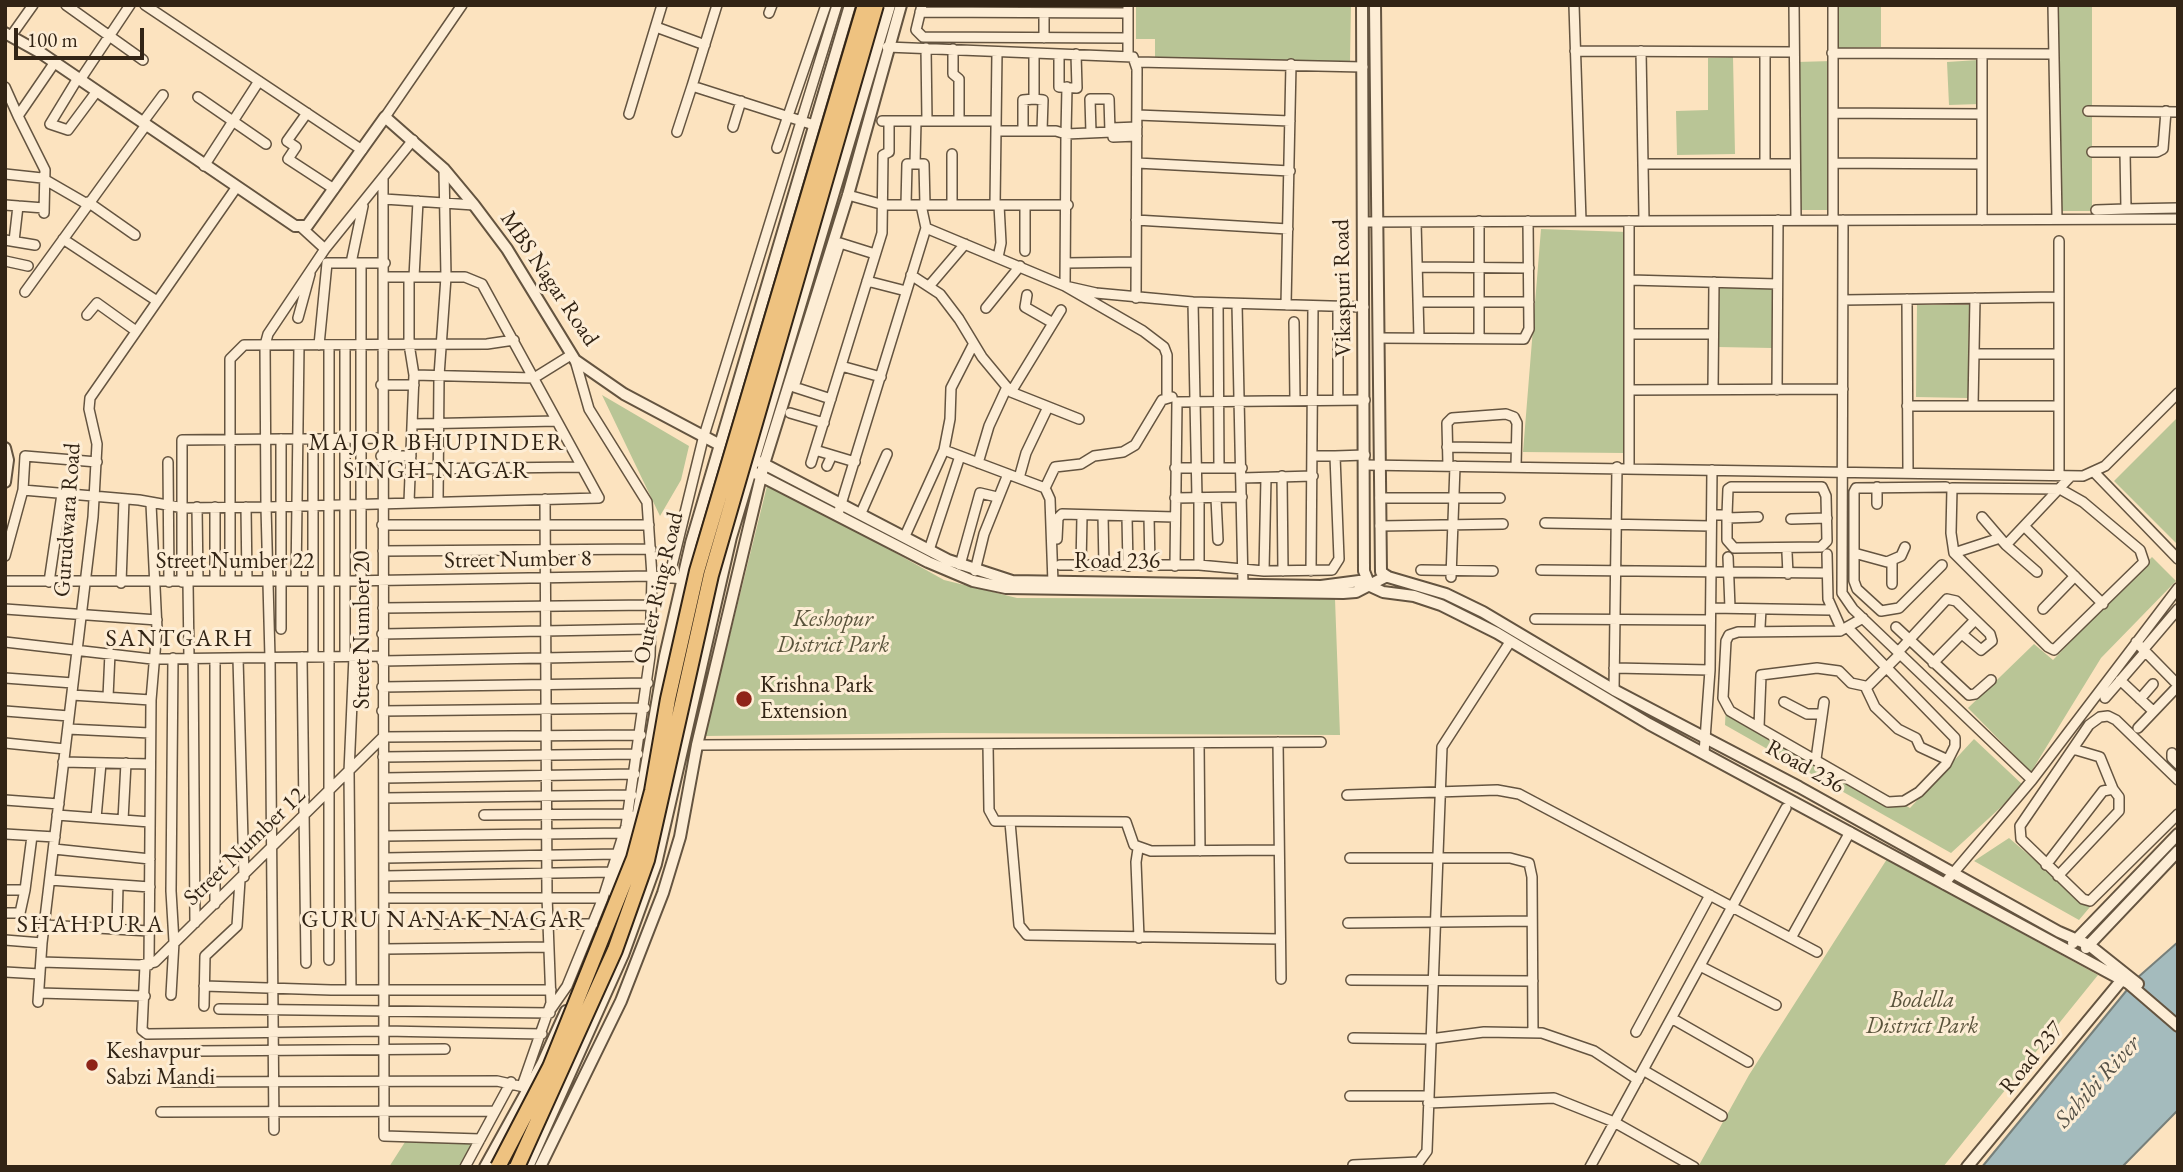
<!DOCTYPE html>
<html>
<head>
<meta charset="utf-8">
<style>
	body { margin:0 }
	#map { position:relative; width:2183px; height:1172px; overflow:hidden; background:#fce3bf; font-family:"EB Garamond",serif }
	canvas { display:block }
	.frame { position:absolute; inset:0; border:7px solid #322415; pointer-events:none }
	.scale { position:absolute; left:14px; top:28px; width:130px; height:32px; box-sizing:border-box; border:4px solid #322415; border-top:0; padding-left:9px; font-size:21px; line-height:24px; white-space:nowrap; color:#322415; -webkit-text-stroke:5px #fdedd5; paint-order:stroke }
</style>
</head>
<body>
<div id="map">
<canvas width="2183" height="1172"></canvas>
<div class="frame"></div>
<div class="scale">100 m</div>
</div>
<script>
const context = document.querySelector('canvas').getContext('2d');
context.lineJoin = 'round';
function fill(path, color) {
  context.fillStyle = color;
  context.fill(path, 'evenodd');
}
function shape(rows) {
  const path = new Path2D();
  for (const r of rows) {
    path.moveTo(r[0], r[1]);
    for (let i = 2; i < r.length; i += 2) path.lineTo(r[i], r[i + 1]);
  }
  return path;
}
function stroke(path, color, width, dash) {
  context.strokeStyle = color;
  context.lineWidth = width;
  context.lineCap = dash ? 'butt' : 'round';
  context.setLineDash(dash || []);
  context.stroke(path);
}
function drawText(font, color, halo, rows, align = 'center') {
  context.font = font + ' "EB Garamond",serif';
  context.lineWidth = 6;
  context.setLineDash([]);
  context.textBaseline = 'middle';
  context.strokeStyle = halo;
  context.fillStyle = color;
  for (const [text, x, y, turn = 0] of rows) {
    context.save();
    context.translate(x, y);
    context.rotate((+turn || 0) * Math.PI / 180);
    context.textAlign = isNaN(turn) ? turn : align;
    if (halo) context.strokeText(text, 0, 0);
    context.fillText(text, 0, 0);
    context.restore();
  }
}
fill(shape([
	[1136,5,1351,5,1350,62,1155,64,1155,39,1136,39],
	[1836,5,1881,5,1881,47,1837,48],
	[2058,5,2092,5,2092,211,2059,211],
	[1733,57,1735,154,1677,155,1676,111,1708,110,1708,58],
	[1978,60,1980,104,1949,105,1947,62],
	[1832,61,1834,210,1799,210,1797,62],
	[1541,229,1627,232,1624,453,1523,452],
	[1718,284,1773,284,1772,348,1718,347],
	[1917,305,1969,305,1968,398,1916,397],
	[602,395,689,446,681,480,660,516],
	[2178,417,2178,545,2114,481],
	[768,482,944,580,1017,598,1335,599,1340,735,943,733,705,736],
	[2152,557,2176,581,2101,658,2031,772,1968,708,2034,644,2053,660],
	[1726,704,1910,808,1974,739,2024,786,1951,853,1725,725],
	[2009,838,2090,907,2079,920,1974,861],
	[1887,859,2098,975,1943,1167,1698,1167,1749,1075],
	[405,1142,476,1144,461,1167,389,1167]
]), '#b9c596');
const water = shape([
	[2178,942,2177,1111,2122,1167,1982,1167,2136,979,2178,942]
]);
fill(water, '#a4bbbd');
stroke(water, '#767f7a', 2);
const minor = shape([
	[66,5,143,60],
	[145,5,362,150],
	[717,5,692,86,814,125],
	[922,5,916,30,923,37,1128,38],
	[1574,5,1581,221],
	[1794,5,1796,220],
	[1833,5,1833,220],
	[2053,5,2057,219],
	[920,12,1128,13],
	[769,13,772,5],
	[656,27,705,45],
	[11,36,33,5],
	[1044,38,1044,13],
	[887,47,1133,57,1137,69,1136,298],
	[926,48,927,121],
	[953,49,953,74,959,79,959,121],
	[1575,51,1794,52],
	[1641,51,1644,221],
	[1832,53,2053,54],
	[1059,54,1059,87,1077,88,1076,54],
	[1128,56,1128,5],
	[1137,62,1363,67],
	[78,78,50,124,68,130,97,91],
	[80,80,130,5],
	[5,87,18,116,55,62],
	[1067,87,1066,134,1112,132],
	[198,97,266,144],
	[1034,99,1034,53],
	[2088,111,2178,112],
	[307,113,287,141,296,147,288,159,334,189],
	[1833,113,1982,114],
	[629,114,662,5],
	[1137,115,1290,121],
	[18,116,45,170,44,213],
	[385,117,462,5],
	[882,121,996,121],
	[143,122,163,95],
	[733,127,741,101],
	[1137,127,1112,128,1113,137,1137,136],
	[996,131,1056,131,1066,134,1065,286,1143,331,1164,347,1167,355,1167,396],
	[1023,131,1023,100,1034,99,1043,100,1042,131],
	[677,132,692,86],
	[1091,133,1090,99,1109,99,1110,132],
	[777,148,826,5],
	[2092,152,2157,152,2163,149,2166,111],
	[2125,152,2126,209,2178,208],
	[952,154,952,205],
	[1137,163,1290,171],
	[1833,163,1982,164],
	[915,164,916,121],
	[1643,164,1795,164],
	[1765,164,1765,52],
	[204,166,259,81],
	[5,174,42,178,87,204],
	[383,179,384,1136,480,1139],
	[848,195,884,205,1068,205],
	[384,199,474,205],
	[88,202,135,235],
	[5,205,44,208],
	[906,205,907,164,924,164,925,205],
	[995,205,997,52],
	[2096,210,2126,209],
	[1136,220,1288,229],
	[1843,220,1842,593,1853,609,2032,780],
	[1982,220,1982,54],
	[1479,221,1479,338],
	[1363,222,2178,219],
	[1416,222,1419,338],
	[301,227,325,249],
	[926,228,1065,286,1096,293,1193,302,1364,307],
	[63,239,157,301],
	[5,240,35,245],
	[14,241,18,206],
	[1025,251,1025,205],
	[998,257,1001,243,999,205],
	[5,261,28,266],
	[351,263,363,206],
	[361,263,361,581],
	[1066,263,1136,262],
	[1418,267,1529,268],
	[911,275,940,294,959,319,982,357,1011,392,1079,419],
	[409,277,409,344,414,375],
	[414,277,418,201],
	[1630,280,1777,284],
	[867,281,906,291],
	[930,285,965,244],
	[25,292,146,125],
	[1027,295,1025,307,1053,323],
	[1907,299,1908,471],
	[1843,300,2059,297],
	[1193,302,1197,498],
	[1418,302,1529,302],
	[1218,303,1219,468],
	[1237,304,1243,585],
	[1286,305,1291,64],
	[1338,307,1338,400],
	[986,308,1020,266],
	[87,315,97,303,136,331],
	[298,318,310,274],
	[1294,322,1295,400],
	[1630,334,1713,334],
	[1379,338,1524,339,1529,329,1528,221],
	[319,345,327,263,385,263],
	[329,345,329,960],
	[1974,354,2059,354],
	[841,366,881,377],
	[381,385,414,385],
	[1713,389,1714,282],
	[1631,390,1843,389],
	[1777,390,1778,220],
	[1011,392,1061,310],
	[831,399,794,387,840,243,875,254],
	[1907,406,2059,406],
	[1973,406,1975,298],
	[790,413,824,423],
	[413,424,557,421],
	[313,439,313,656],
	[1447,447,1516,448],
	[815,450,855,462],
	[944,450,1045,488,1050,499,1053,583],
	[381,456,411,456],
	[1335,456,1365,455],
	[168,462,169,582],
	[811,463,882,233,883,155,889,152,889,121],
	[978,463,989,426,1007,387],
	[1365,465,2083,476,2105,466,2178,393],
	[827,466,832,455],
	[1448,466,1447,423,1452,418,1506,414,1514,417,1517,423,1516,466],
	[1629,467,1629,221],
	[1175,468,1242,468],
	[410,469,582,467],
	[2095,473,2178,559],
	[2059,475,2059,241],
	[1282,476,1283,571],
	[1019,478,1026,453,1048,407],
	[1242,478,1313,476],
	[1877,487,1877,504],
	[1045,488,1055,467,1081,464,1094,456,1123,452,1135,445,1162,400,1172,397],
	[23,490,139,500,184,508,266,507,265,345,268,334,325,249,413,140],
	[1175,498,1242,497],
	[1199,498,1199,565],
	[1216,498,1218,540],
	[1380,498,1500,498],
	[438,501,439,376,446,277,444,169],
	[409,502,414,375,534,378,571,355],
	[197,507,198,581],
	[215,507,215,581],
	[246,507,247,581],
	[861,513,887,454],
	[838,514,926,228,921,205],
	[1712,515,1727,515,1727,540,1734,548,1821,547,1827,541,1826,496,1822,487,1731,487,1728,489,1727,515],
	[1103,516,1104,566],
	[1127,517,1128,566],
	[1149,517,1150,566],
	[1982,517,2000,538],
	[1727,518,1758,517],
	[1791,519,1827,518],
	[1545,523,1711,526],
	[382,525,649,525],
	[1380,526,1503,524],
	[2025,527,2103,604],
	[905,536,944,450,950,419,951,388,973,345],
	[1057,539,1058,518,1062,514,1175,517],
	[929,550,960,456],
	[383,551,651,549],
	[1787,553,1788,574],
	[1854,553,1887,562,1901,556,1905,547],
	[1954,553,2048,647,2054,650,2144,562,2140,550,2083,502,2060,489,1952,488,1951,533,1954,553,2000,538,2006,545],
	[1827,554,1828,599,1839,624],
	[5,556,23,490,25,456,97,462],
	[1728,557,1730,608],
	[1892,561,1892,584],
	[960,565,980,493,997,497],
	[1060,565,1199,565,1264,571,1332,570,1339,559,1335,456,1314,456],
	[1942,565,1899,608,1881,611,1857,589,1854,581,1854,492,1856,488,1946,487],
	[1081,566,1082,516],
	[1175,566,1177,402,1365,400],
	[1421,570,1493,571],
	[1541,570,1827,573],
	[975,571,984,534,1008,474],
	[1264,571,1266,478],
	[1311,571,1313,306],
	[2037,572,2006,545,2071,476],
	[1451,577,1455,466],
	[669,578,703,439,837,5],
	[5,581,346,581,652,576,683,579],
	[230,581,230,359,244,345,487,344,514,340],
	[296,581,299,345],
	[49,582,62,494],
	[182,582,182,440,381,438],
	[188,582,189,658],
	[121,583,124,499],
	[383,608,651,605],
	[1711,608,1831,610],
	[5,609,157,620],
	[2043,609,2075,576],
	[1535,619,1710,620],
	[1760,627,1761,609],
	[1896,627,1969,695,1975,694,1991,680],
	[1848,628,1955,738,1955,746,1946,764,1919,792,1904,801,1888,802,1742,718,1730,711,1723,698,1726,641,1729,635,1738,632,1840,631,1863,618],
	[281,629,281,439],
	[382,634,651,629],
	[5,642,152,659,382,656],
	[2136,642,2178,685],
	[2143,650,2178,609],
	[1898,652,1947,599,1956,601,1990,634,1992,641,1981,650,1962,634],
	[345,656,345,345],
	[302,657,306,963],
	[238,658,244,877],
	[193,659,195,923],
	[215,659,215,904],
	[382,661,650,656],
	[1933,663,1975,620],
	[1614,668,1710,670],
	[5,678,73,683],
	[2120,680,2153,711],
	[382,687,648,683],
	[1866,688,1900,654],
	[1614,690,1617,467],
	[72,695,151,700],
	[108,697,110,653],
	[2105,698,2145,652],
	[2140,699,2153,684],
	[1784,702,1807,714,1822,714],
	[5,711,69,716],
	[382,711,645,708],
	[1759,727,1761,675,1817,668,1839,671,1851,683,1865,686,1875,707,1898,729,1916,738,1920,747,1948,760],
	[2138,728,2178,686],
	[68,729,150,733],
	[383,737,641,735],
	[1278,742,1281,979],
	[5,743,65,749],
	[1199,743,1200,851],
	[697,745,1321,742],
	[988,745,989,810,995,821,1126,822,1134,845,1151,851,1279,850],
	[2073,749,2100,757,2113,789],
	[1704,753,1710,670,1712,470],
	[2172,753,2172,758,2178,764],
	[383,757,638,754],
	[1816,759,1824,702],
	[63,762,150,764],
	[384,778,635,774],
	[2178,780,2116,720,2108,716,2100,717,2089,725,2020,826,2021,839,2083,899,2090,901,2178,814],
	[1347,795,1497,790,1519,794,1817,952],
	[384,798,632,795],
	[5,800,59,804],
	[57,815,150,822],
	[484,815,629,814],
	[96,818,101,763],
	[123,820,126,763],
	[1010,822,1019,925,1027,935,1280,939],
	[5,834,55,837],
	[384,836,624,833],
	[54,849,150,859],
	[1138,849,1136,862,1139,938],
	[385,858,618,854],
	[1350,858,1510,858,1529,863,1532,877,1533,1032],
	[2046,865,2103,791,2113,789,2119,797,2119,811,2058,876],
	[385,876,612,872],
	[50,880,150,887],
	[1944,884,2032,780,2178,588],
	[5,890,25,890,32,836],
	[385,898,603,898],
	[5,913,20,913,25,890],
	[1348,923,1532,921],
	[422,924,593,924],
	[45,925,149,931],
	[117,929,118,885],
	[1791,938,1850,832],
	[5,940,42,943],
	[385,949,548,947],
	[41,962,140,965,155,962,383,737],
	[145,965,142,1030,147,1034,384,1031,542,1034],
	[149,965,151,700,157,629,151,504],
	[1700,966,1776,1005],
	[5,972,40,974],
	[1351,980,1533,981],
	[204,986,331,990,551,990],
	[351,990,349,772,354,656],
	[39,993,145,996],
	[171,995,174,942,171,891,173,658],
	[38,1002,42,943,93,517,97,444,89,409,90,398,236,188],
	[204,1006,205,956,237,926,240,880],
	[219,1009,550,1013],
	[551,1009,567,986,603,898,626,826,650,656,652,576,647,502,589,409,575,360],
	[1673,1019,1748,1062],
	[1636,1032,1710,895],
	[1353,1038,1430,1039,1484,1032,1542,1033,1594,1051,1638,1080],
	[197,1051,445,1049],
	[1643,1070,1722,1116],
	[174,1082,497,1081,524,1087],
	[522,1086,551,1003,547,896,545,499],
	[1350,1096,1428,1096],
	[1428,1103,1554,1098,1614,1122,1694,1167],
	[161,1112,494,1111],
	[274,1130,270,658,266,507,599,498,482,284,465,277,385,277],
	[1353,1165,1419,1162,1427,1151,1442,747,1510,642],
	[465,1167,511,1082],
	[1590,1167,1786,808]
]);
const tertiary = shape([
	[1362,5,1364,571,1370,586,1383,592,1414,596,1441,605,1497,633,1649,724,2128,983,2178,1026],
	[1375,5,1381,572,1388,577,1446,594,1483,612,1614,690,1799,787,2059,932,2089,945,2138,984],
	[5,33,41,53,295,226,307,226,385,117,444,169,474,205,507,249,575,360,624,394,720,445],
	[5,448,8,460,5,482],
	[760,462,948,560,1012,581,1321,586,1367,580],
	[755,473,928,562,973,581,1006,588,1343,593,1356,592,1387,576],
	[613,892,638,813,665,656,691,543,850,5],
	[2073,943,2178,834],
	[2086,948,2178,851],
	[485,1167,542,1064,566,1011],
	[528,1167,623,955,656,864,731,537,890,5],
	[540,1167,621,1001,663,893,680,837,697,745,764,464,848,195,901,5],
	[1967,1167,2125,976]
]);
stroke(minor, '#645440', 12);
stroke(tertiary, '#645440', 14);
stroke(minor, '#fdedd5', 9);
stroke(tertiary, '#fdedd5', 10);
const primaryBridge = shape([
	[498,1167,550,1067,634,858,652,791,668,699,697,571,865,5],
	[517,1167,615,950,647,860,711,575,876,5]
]);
stroke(primaryBridge, '#322415', 18, []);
stroke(primaryBridge, '#eec280', 14);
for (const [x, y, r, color] of [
	[744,699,9,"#8f2418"],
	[92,1065,7,"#8f2418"]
]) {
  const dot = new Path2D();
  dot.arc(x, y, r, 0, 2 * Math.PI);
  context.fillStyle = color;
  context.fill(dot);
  stroke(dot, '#fdedd5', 2.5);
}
drawText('23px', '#322415', '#fdedd5', [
	["MBS Nagar Road",549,279,56],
	["Vikaspuri Road",1343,288,-91],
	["Gurudwara Road",68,520,-86],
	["Street Number 8",518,560,-1],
	["Street Number 22",235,562],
	["Road 236",1117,562],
	["Outer Ring Road",659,588,-77],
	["Street Number 20",363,630,-90],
	["Road 236",1805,767,29],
	["Street Number 12",245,847,-44],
	["Road 237",2032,1058,-51]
]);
drawText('italic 23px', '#5a543c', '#fdedd5', [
	["Keshopur",833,620],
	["District Park",833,646],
	["Bodella",1922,1001],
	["District Park",1922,1027]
]);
drawText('23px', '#322415', '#fdedd5', [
	["Krishna Park",760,686],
	["Extension",760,712],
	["Keshavpur",106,1052],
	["Sabzi Mandi",106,1078]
], 'left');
context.letterSpacing = '2px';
drawText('24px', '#322415', '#fdedd5', [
	["MAJOR BHUPINDER",437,443],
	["SINGH NAGAR",437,471],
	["SANTGARH",180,639],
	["GURU NANAK NAGAR",444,920],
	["SHAHPURA",91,925]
]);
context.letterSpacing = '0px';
drawText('italic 24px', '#545147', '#fdedd5', [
	["Sahibi River",2098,1082,-48]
]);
</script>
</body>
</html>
